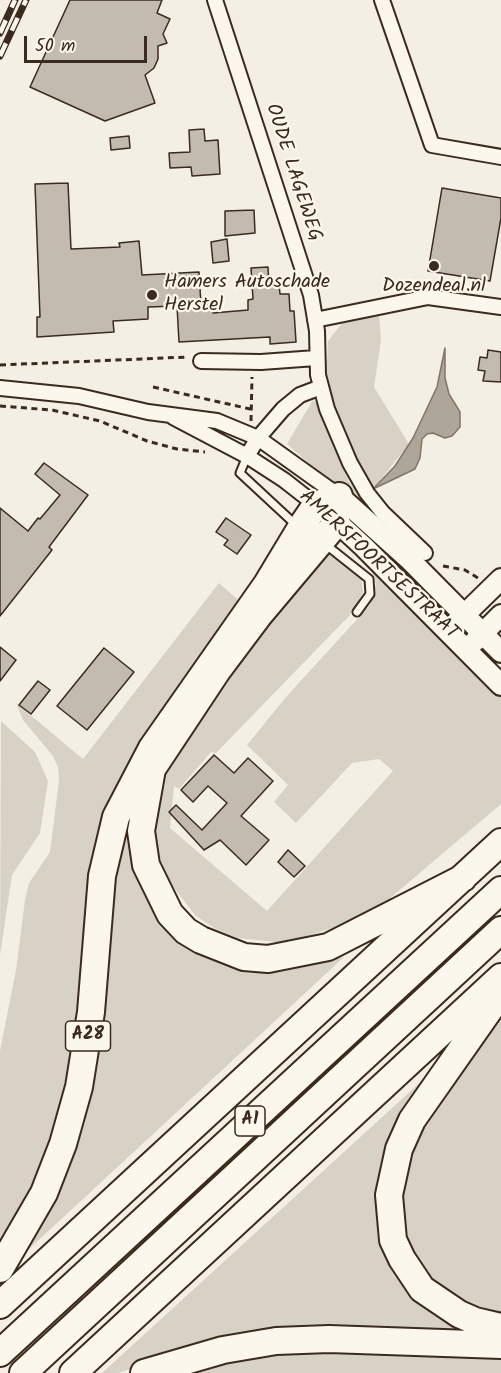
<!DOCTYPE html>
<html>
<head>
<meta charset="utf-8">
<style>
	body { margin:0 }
	#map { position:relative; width:501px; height:1373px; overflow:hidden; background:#f3efe4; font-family:Kalam,sans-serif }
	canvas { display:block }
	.scale { position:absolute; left:24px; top:36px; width:123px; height:27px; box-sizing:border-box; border:3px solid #3b2a1e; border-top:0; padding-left:8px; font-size:18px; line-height:21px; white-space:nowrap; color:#3b2a1e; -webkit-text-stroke:4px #fbf7ec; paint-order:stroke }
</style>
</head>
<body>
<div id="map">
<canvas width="501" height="1373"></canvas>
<div class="scale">50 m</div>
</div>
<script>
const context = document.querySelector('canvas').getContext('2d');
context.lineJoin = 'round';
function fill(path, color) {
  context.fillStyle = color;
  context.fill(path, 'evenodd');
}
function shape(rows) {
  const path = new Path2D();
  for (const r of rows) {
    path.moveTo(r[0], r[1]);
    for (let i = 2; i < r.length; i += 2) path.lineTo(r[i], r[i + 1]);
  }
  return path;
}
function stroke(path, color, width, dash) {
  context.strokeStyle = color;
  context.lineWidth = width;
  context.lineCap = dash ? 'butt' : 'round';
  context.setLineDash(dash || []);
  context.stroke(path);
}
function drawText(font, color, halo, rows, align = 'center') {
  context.font = font + ' Kalam,sans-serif';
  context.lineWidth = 4.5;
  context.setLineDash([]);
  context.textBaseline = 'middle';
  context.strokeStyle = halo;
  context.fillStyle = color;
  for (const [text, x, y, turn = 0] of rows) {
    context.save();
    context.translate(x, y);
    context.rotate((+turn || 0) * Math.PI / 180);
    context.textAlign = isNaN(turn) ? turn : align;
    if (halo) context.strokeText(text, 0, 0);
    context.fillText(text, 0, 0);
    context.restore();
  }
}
fill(shape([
	[379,315,381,340,374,387,409,444,373,489,362,476,334,404,327,380,327,363,328,341,347,317],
	[313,400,318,405,349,482,385,530,287,444],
	[326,551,361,576,363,592,358,603,350,615,216,753,211,752,179,789,174,786,170,828,267,911,393,771,379,759,352,763,296,823,274,802,288,785,247,745,286,697,370,605,376,584,372,571,362,558,501,692,501,804,388,900,345,924,285,943,238,938,214,928,195,915,169,881,159,862,154,825,160,783,201,707],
	[219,583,238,600,137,757,106,814,96,845,91,869,71,1068,64,1097,31,1192,0,1249,0,1051,16,970,25,900,29,883,50,852,59,781,58,767,53,756,23,720,16,703,83,759],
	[1,721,35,752,48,781,40,833,12,875,0,955],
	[136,802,147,895,268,971,281,972,344,957,14,1263,59,1178,110,898,126,824],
	[501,1017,501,1316,473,1309,447,1294,426,1275,407,1239,397,1204,420,1128,461,1065],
	[426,1077,390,1145,380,1173,377,1213,380,1229,478,1331,275,1330,237,1334,202,1343,119,1373,102,1373],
	[341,1351,478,1357,501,1355,501,1373,194,1373,258,1356]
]), '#d8d1c6');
const water = shape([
	[445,348,445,378,449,394,460,412,460,427,452,436,445,438,433,433,427,434,422,439,420,458,415,469,373,489,395,466,413,438,437,387,445,348]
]);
fill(water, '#afa69a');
stroke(water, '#817468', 1.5);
const building = shape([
	[70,0,162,0,157,13,170,19,163,34,167,43,158,46,158,59,154,68,145,75,155,103,105,121,30,87,70,0],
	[204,129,205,141,218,140,220,174,192,176,191,167,170,168,169,153,190,152,189,130,204,129],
	[129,136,130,148,111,150,110,138,129,136],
	[68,183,71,249,120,247,119,243,139,241,142,275,199,272,201,305,212,304,213,313,248,310,248,300,253,299,251,268,268,267,269,285,279,285,280,294,289,294,290,311,294,311,296,342,270,344,270,337,179,342,177,306,148,307,148,319,113,321,114,332,37,337,37,317,40,317,35,184,68,183],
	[442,188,501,198,501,218,490,281,428,271,442,188],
	[254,210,255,233,225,236,225,211,254,210],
	[227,239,229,261,213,263,211,242,227,239],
	[488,350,501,352,501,382,483,381,485,371,478,370,480,357,487,358,488,350],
	[44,463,88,495,49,547,52,550,0,616,0,508,28,531,38,518,40,519,60,495,35,474,44,463],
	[226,518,251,535,237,554,224,545,228,540,216,532,226,518],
	[0,647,16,660,0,681,0,647],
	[104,648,134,672,87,730,57,706,104,648],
	[38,681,50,690,31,714,19,705,38,681],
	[214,755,234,773,248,758,273,781,241,816,269,840,246,865,220,840,204,850,169,812,176,805,202,830,227,803,208,786,193,802,181,790,214,755],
	[288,850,305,866,294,877,278,862,288,850]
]);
fill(building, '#c3bbb0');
stroke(building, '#3b2a1e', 1.5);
const lane = shape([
	[247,456,240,473,296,525],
	[325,544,369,579,370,594,357,612]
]);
const street = shape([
	[215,0,311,295,317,331,318,375,327,409,350,463,367,493,383,513,425,553],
	[382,0,432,145,501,157],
	[315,320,428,297,501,307],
	[201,361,261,362,316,358],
	[0,388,79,396,148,412,217,421,258,438,339,496],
	[173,417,247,456,284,480,316,505],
	[247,456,258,438,283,409,300,395,321,387]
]);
const secondary = shape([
	[339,496,409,559,501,652],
	[326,512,364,547,501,685],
	[456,623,501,579],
	[475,641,501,615]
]);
const highway = shape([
	[501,993,412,1120,399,1149,389,1195,393,1240,402,1259,422,1289,459,1314,475,1321,501,1327],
	[0,1269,44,1193,63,1144,79,1087,91,1012,102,876,116,817,152,748,267,584,305,521,316,505,339,496,336,521,333,527,259,615,217,671,152,769,141,831,146,865,170,914,186,931,201,940,244,957,268,959,328,947,463,878],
	[0,1305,501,842],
	[0,1353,501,890],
	[23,1373,501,930],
	[73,1373,501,977],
	[144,1373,223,1350,276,1341,329,1339,501,1345]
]);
stroke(lane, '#3b2a1e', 11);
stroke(street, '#3b2a1e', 18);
stroke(secondary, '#3b2a1e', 24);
stroke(highway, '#3b2a1e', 30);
stroke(shape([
	[0,365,188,357],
	[153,387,250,409],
	[0,406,52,410,100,421,147,441,177,449,205,452],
	[251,421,252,377],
	[443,566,465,570,478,578]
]), '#3b2a1e', 3, [6, 4.5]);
stroke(lane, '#fbf7ec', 7);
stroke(street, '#fbf7ec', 14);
stroke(secondary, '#fbf7ec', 20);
stroke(highway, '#fbf7ec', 26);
const rail = shape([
	[0,33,15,0],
	[0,56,26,0]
]);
stroke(rail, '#3b2a1e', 7);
stroke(rail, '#fbf7ec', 4.5, [14]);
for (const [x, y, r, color] of [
	[434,266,6,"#3b2a1e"],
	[152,295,6,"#3b2a1e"]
]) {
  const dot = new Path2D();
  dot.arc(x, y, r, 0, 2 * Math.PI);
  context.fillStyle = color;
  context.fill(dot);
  stroke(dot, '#fbf7ec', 2);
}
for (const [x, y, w] of [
	[88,1036,45],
	[250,1121,30]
]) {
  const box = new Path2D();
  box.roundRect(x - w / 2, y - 15, w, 30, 4.5);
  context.fillStyle = '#fbf7ec';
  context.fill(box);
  stroke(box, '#3b2a1e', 1.5);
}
drawText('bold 18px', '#3b2a1e', null, [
	["A28",88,1036],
	["A1",250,1121]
]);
drawText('20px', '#3b2a1e', '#fbf7ec', [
	["OUDE LAGEWEG",292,173,72],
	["AMERSFOORTSESTRAAT",378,566,43]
]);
drawText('20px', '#3b2a1e', '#fbf7ec', [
	["Hamers Autoschade",164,284],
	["Herstel",164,307],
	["Dozendeal.nl",434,288,"center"]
], 'left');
</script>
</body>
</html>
